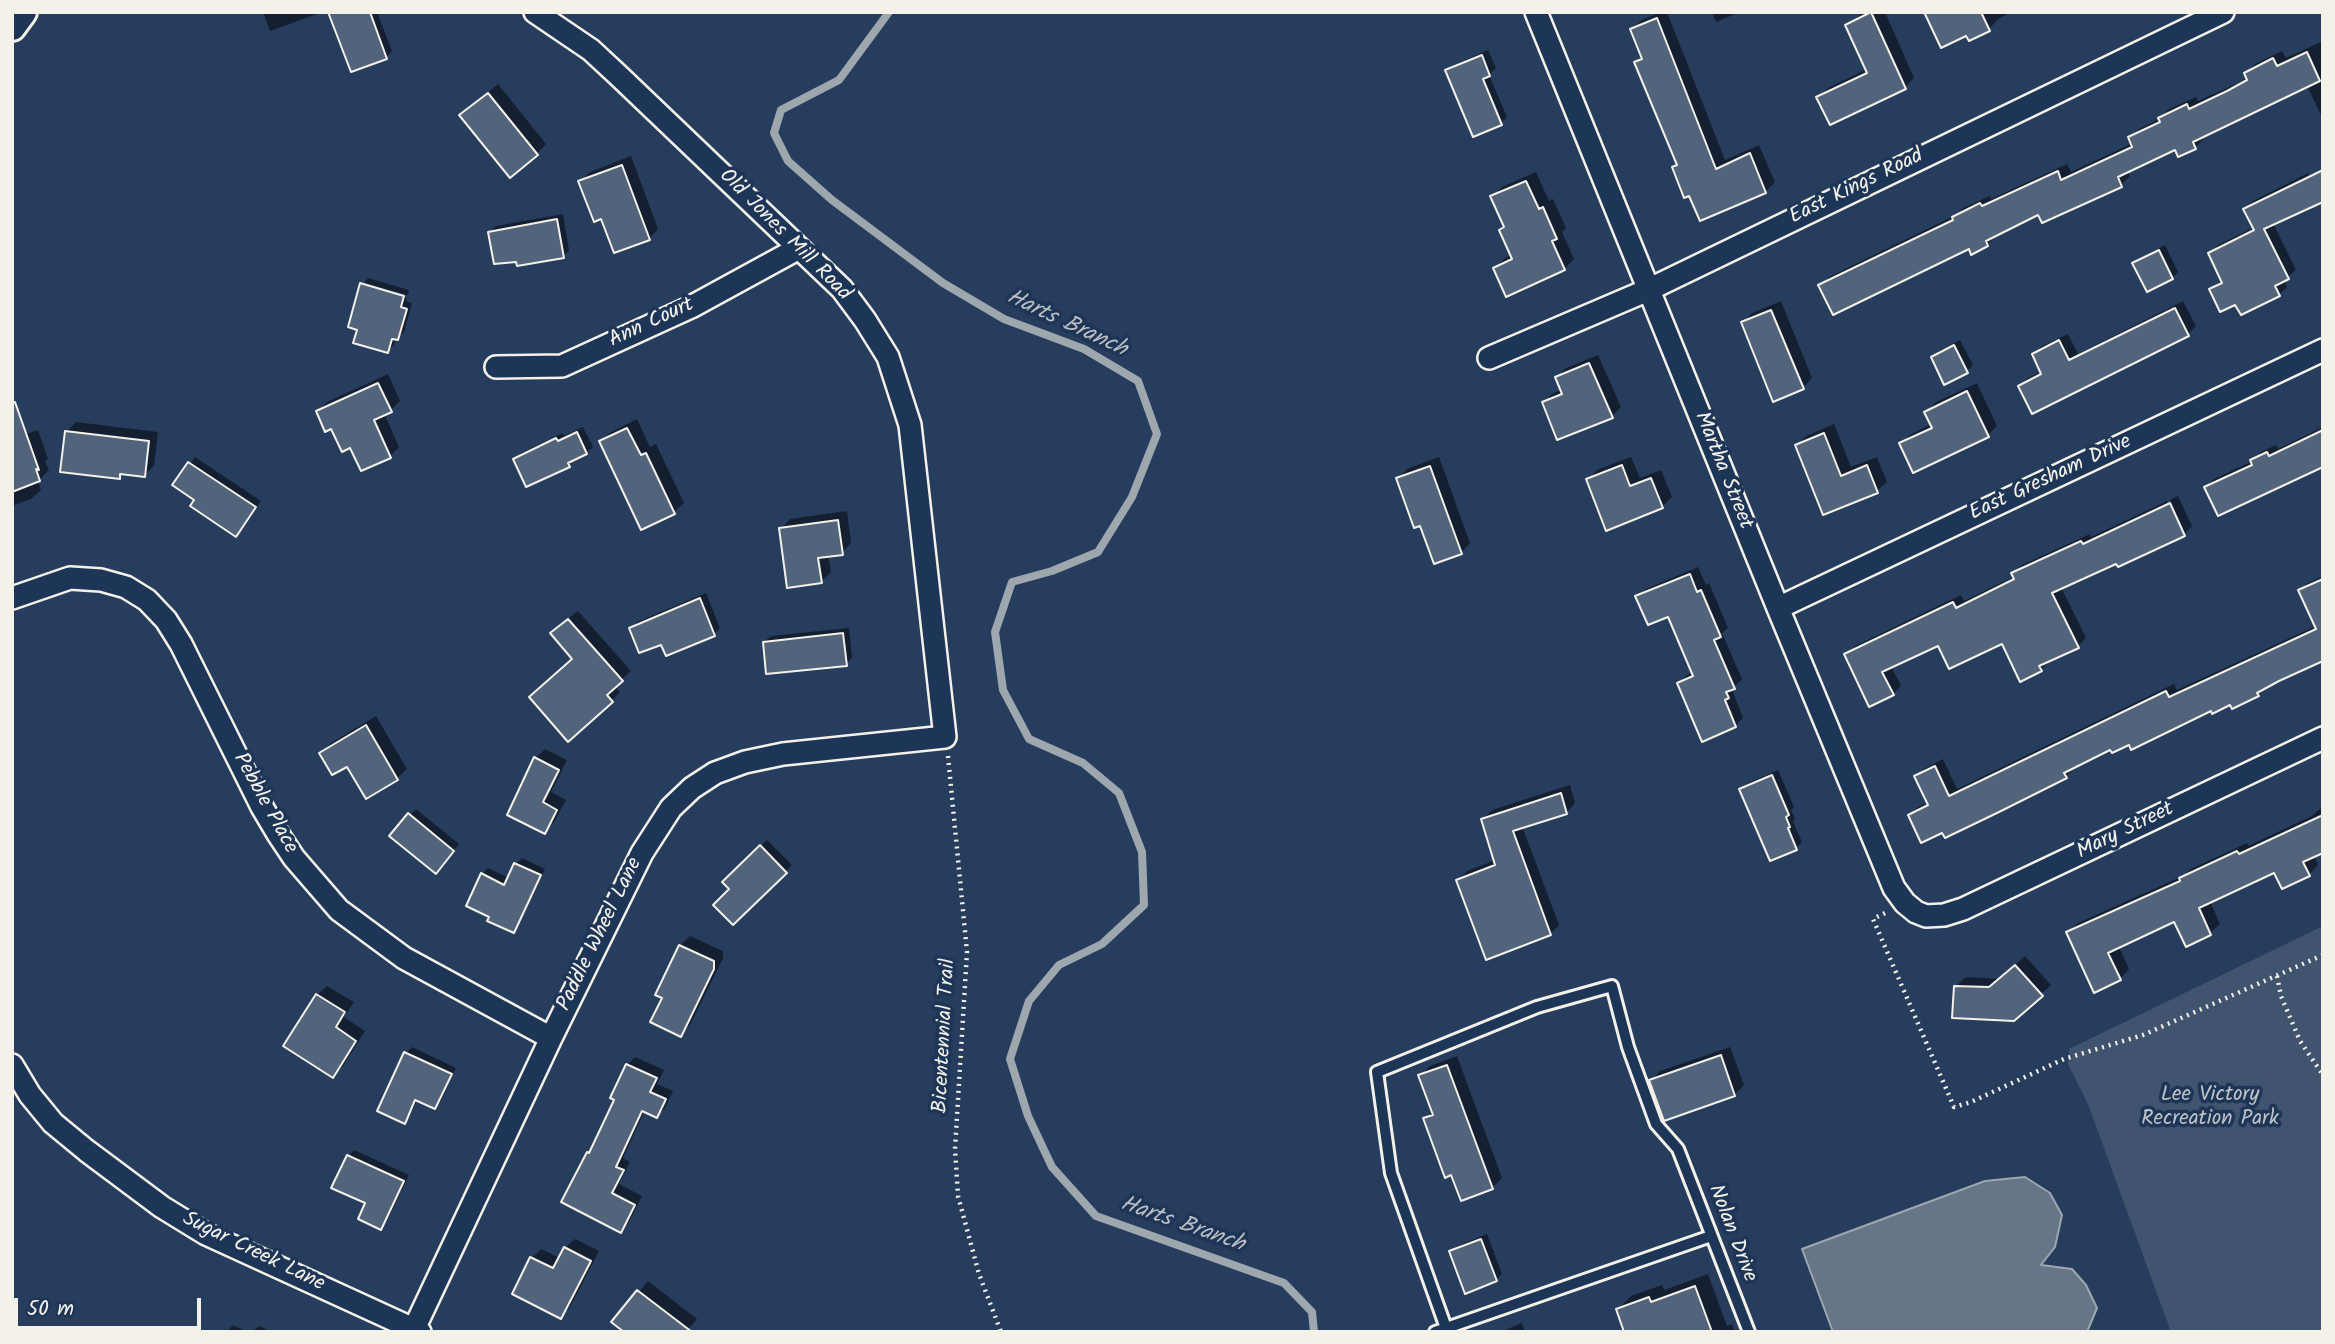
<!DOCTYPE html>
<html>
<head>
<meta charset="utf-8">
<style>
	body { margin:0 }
	#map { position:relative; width:2335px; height:1344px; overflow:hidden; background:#263d5d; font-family:Kalam,sans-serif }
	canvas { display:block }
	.frame { position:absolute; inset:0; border:14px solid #f4f1e8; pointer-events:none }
	.scale { position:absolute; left:14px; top:1298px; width:187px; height:32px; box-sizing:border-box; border:4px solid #f4f1e8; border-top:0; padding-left:9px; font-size:21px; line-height:24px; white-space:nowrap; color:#f4f1e8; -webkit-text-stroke:5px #1d3557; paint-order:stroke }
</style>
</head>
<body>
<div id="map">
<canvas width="2335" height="1344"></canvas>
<div class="frame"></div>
<div class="scale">50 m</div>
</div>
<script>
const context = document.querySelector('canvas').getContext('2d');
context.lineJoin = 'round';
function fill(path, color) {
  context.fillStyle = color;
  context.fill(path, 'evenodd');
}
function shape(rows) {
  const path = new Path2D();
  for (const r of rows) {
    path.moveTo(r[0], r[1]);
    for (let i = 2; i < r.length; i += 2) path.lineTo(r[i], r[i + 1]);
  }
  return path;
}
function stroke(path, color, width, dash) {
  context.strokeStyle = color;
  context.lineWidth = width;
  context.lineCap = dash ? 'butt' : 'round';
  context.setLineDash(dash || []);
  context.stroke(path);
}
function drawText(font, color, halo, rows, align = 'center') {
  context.font = font + ' Kalam,sans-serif';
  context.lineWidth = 7;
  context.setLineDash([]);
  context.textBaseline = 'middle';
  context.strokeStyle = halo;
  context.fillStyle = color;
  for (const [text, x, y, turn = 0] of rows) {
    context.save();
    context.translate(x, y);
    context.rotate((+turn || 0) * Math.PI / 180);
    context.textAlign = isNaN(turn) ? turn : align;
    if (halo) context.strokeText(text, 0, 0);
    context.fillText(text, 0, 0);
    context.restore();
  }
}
fill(shape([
	[2323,926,2323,1332,2171,1332,2088,1104,2068,1064,2069,1049]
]), '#40546f');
const water = shape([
	[2025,1177,2050,1193,2062,1215,2055,1247,2041,1265,2072,1269,2086,1285,2097,1308,2087,1332,1833,1332,1802,1249,1985,1181,2025,1177]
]);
fill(water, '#677588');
stroke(water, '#9fa7ae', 2);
fill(shape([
	[263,12,323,12,270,31],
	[330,12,377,12,392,51,386,57,352,70],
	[1661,12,1667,12,1725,160,1759,145,1775,182,1765,192,1690,194,1674,168,1678,164,1636,62,1643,56,1632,30,1642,20],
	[1712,12,1740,12,1716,22],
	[1863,12,1885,12,1914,78,1905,87,1819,97,1828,88,1867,69,1849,24],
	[1926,12,2011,12,1998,19,1989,29,1967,33],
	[2323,41,2323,119,2307,86,2203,135,2204,138,2195,148,2176,148,2127,170,2130,176,2121,185,2039,213,1996,236,1987,245,1969,246,1820,286,1829,277,1956,215,1963,208,1990,196,1991,199,2067,164,2071,172,2133,143,2130,138,2139,129,2159,119,2169,109,2196,97,2198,101,2238,83,2248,77,2246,73,2255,64,2282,51,2286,58],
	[1488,50,1496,68,1489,75,1507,117,1501,123,1447,71,1454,65],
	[498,84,546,144,537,154,471,106],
	[631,156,658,229,649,239,602,217,580,181,590,172],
	[1536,172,1549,201,1553,199,1566,228,1562,232,1574,259,1564,269,1507,294,1495,268,1505,258,1512,255,1501,230,1505,226,1492,197,1502,187],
	[2308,173,2319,198,2273,223,2296,270,2284,280,2287,287,2279,295,2236,303,2211,289,2222,280,2210,253,2218,245,2255,227,2245,209,2253,201],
	[563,214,569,250,563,257,490,232,496,226],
	[2165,245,2178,272,2172,278,2134,264,2141,258],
	[368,278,409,290,408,295,364,283],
	[363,283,363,286,407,298,406,301,412,303,404,332,396,338,394,345,387,351,359,329],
	[1781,301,1812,378,1803,388,1743,323,1752,313],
	[2183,301,2196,326,2188,334,2020,386,2028,378,2042,371,2034,354,2042,346,2068,334,2078,354],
	[1960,340,1973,365,1967,371,1933,358,1939,351],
	[1598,355,1621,407,1612,416,1544,402,1553,393,1562,390,1557,377,1566,368],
	[388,374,400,401,391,410,384,413,399,447,390,456,351,446,318,411,327,402],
	[1977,383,1997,426,1988,435,1901,444,1911,434,1932,424,1927,412,1936,402],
	[637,419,650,447,656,444,684,503,674,512,642,528,601,441,611,432],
	[76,422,158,432,154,466,144,475,124,473,119,477,66,432],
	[1834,424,1851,467,1877,457,1887,482,1877,491,1824,513,1797,445,1806,436],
	[583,427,593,447,586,453,575,458,569,465,515,459,521,453,563,433,564,436],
	[2323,427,2323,465,2206,487,2214,479,2253,461,2261,452,2276,445,2278,449],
	[38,430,48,459,45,461,49,470,38,481,41,490,31,499,12,506,12,439],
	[195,457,261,501,236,535,197,500,175,485],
	[1439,457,1470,543,1461,553,1421,524,1398,479,1407,469],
	[1631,457,1640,478,1661,470,1672,497,1662,507,1588,480,1597,470],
	[2178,496,2192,526,2185,533,2170,500],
	[2167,501,2182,534,2185,534,2061,587,2086,638,2078,646,2049,662,2040,670,2003,642,1939,644,1891,666,1901,686,1893,694,1846,655,1855,646,1961,595,1964,601,2015,576,2013,573,2022,565,2090,534,2091,537],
	[847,511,851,543,842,553,828,555,831,572,821,582,781,529,790,519],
	[1698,567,1706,585,1709,583,1728,628,1722,633,1742,679,1735,686,1736,689,1733,692,1743,718,1735,726,1679,683,1687,675,1693,672,1669,614,1638,597,1646,589],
	[2323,576,2323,659,2267,686,2258,695,2211,709,2130,743,2111,747,2073,766,2074,769,2065,777,1943,831,1910,815,1918,807,1928,802,1916,777,1924,769,1943,759,1957,789,2174,684,2177,690,2316,626,2300,591,2308,583],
	[706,593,720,628,714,634,662,642,631,628,637,622],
	[578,611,631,671,615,686,620,692,611,701,574,659,561,624],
	[849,628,852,658,846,664,764,642,771,636],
	[376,716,407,769,397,778,321,753,331,743],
	[545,749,567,760,551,792,566,800,554,822,545,832,535,758],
	[1778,770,1794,807,1791,810,1795,819,1793,822,1802,842,1796,848,1741,789,1748,783],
	[1570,785,1575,803,1567,812,1522,826,1559,925,1550,934,1458,880,1467,871,1496,860,1483,819,1492,810],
	[2323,806,2323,851,2314,855,2318,865,2309,875,2275,870,2210,901,2220,924,2210,933,2186,945,2175,919,2119,947,2129,969,2120,979,2068,932,2078,923,2185,875,2191,869,2247,843,2248,846,2312,816],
	[416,809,459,844,441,866,410,815],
	[767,840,792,865,733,922,732,889,724,882],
	[522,858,545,869,519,925,513,931,482,874,488,868,509,878,516,864],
	[690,936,723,951,723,958,690,1025,681,1035,664,997,680,946],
	[2025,956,2051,985,2041,994,1956,986,1966,977,2000,979],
	[327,986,354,1002,344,1017,365,1031,343,1066,333,1075,317,995],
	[412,1047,456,1068,441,1101,435,1107,418,1099,410,1115,404,1121,406,1053],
	[1730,1047,1744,1085,1734,1095,1651,1081,1660,1071],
	[1457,1056,1502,1178,1492,1188,1425,1118,1433,1111,1420,1076,1430,1066],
	[635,1057,664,1070,657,1084,673,1091,665,1108,657,1116,645,1110,623,1158,630,1162,619,1184,642,1196,629,1222,620,1230,563,1201,588,1153,595,1146,616,1099,627,1065],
	[354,1150,409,1175,387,1221,381,1227,367,1202,348,1156],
	[1487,1234,1502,1274,1496,1280,1451,1252,1457,1246],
	[575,1239,599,1251,570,1307,561,1317,532,1258,541,1249,560,1258,565,1248],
	[1708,1274,1727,1326,1732,1324,1735,1332,1626,1332,1618,1309,1631,1296,1662,1285,1664,1290],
	[648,1281,697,1319,686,1332,614,1322],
	[1522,1323,1525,1332,1500,1332],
	[233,1325,248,1332,226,1332],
	[259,1326,272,1332,252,1332]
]), '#0007');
stroke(shape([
	[889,12,839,80,781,110,774,133,788,161,832,200,943,283,1004,319,1084,349,1138,381,1157,434,1132,497,1098,552,1052,571,1012,582,995,632,1003,690,1029,739,1083,763,1119,793,1142,852,1144,905,1102,944,1059,965,1029,1001,1010,1059,1028,1116,1052,1167,1096,1216,1284,1283,1312,1312,1314,1332]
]), '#9fa7ae', 8);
const building = shape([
	[328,12,370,12,387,59,351,72,328,12],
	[1871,12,1906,89,1830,125,1816,97,1867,73,1845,25,1871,12],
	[1924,12,1981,12,1990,31,1969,41,1966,36,1941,48,1924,12],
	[1657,18,1716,169,1750,153,1766,193,1700,221,1689,196,1684,198,1672,167,1677,165,1634,62,1642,59,1630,29,1657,18],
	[2307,52,2320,81,2193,142,2196,149,2178,157,2175,150,2118,177,2122,187,2042,223,2038,215,1986,241,1988,246,1971,255,1969,249,1833,315,1818,285,1953,220,1952,217,1980,203,1982,206,2058,171,2061,180,2132,147,2128,137,2160,122,2158,118,2187,104,2189,109,2227,91,2247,80,2244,73,2273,58,2277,66,2307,52],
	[1482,55,1490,76,1483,79,1502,125,1473,137,1445,70,1482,55],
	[488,93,538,155,510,178,459,115,488,93],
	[622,165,650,240,614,253,601,219,594,222,578,181,622,165],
	[2323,170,2323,202,2264,229,2289,279,2275,286,2280,296,2241,315,2235,305,2220,312,2209,289,2222,283,2208,253,2254,230,2243,209,2323,170],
	[1526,181,1539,209,1543,207,1557,239,1552,241,1565,270,1506,297,1493,268,1512,259,1499,230,1504,227,1490,196,1526,181],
	[557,219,564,258,517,266,516,262,494,264,488,232,557,219],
	[2159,250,2173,279,2147,292,2132,263,2159,250],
	[360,283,404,296,401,307,407,309,398,340,392,339,388,353,353,343,357,330,348,327,360,283],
	[2175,308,2189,336,2032,414,2018,386,2041,374,2032,354,2059,340,2069,360,2175,308],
	[1771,310,1804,389,1773,402,1741,322,1771,310],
	[1954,345,1968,373,1944,385,1931,357,1954,345],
	[1589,363,1613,418,1557,440,1542,402,1562,394,1555,377,1589,363],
	[378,383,392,412,374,420,391,458,361,471,350,448,342,452,331,429,325,432,316,411,378,383],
	[1967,391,1989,437,1913,473,1899,443,1932,428,1924,412,1967,391],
	[15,402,39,470,36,469,40,481,12,492,12,403,15,402],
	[627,428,641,455,646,453,675,514,641,530,599,441,627,428],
	[2323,430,2323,467,2218,516,2204,487,2252,465,2250,460,2267,452,2269,456,2323,430],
	[65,431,149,441,145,477,120,474,120,479,60,472,65,431],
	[577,432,587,454,568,463,570,467,526,487,513,459,556,438,558,441,577,432],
	[1824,433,1841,476,1867,465,1878,493,1823,515,1795,445,1824,433],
	[188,462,256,507,236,537,190,506,194,500,172,485,188,462],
	[1622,465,1630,486,1651,478,1663,508,1606,531,1586,479,1622,465],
	[1430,466,1462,554,1434,564,1420,526,1414,528,1396,478,1430,466],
	[2170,503,2185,536,2118,567,2116,564,2052,593,2079,648,2039,666,2042,671,2020,682,2002,644,1949,669,1938,646,1882,672,1894,695,1869,707,1844,654,1953,602,1956,608,2014,579,2011,573,2081,541,2083,544,2170,503],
	[838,520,843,555,818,558,822,583,787,588,779,528,838,520],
	[1690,574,1697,592,1701,590,1721,637,1714,640,1735,689,1726,692,1729,698,1725,700,1736,727,1702,742,1677,683,1693,676,1668,617,1648,625,1635,596,1690,574],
	[2323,579,2323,661,2279,681,2257,693,2259,696,2232,709,2230,705,2212,714,2211,711,2131,750,2129,745,2112,753,2110,750,2064,773,2067,778,1997,813,1945,838,1942,833,1921,843,1908,815,1928,805,1914,776,1935,766,1949,796,2166,691,2169,697,2316,629,2298,590,2323,579],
	[700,598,715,636,666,656,661,645,639,653,629,628,700,598],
	[568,619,623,681,607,695,613,702,568,742,529,697,572,659,550,633,568,619],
	[843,633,847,666,766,674,763,642,843,633],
	[366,725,398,780,366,799,347,767,332,775,319,753,366,725],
	[534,757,559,770,543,802,557,810,545,834,507,815,534,757],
	[1772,775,1789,815,1786,817,1790,827,1788,828,1797,850,1770,861,1739,789,1772,775],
	[1561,793,1567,814,1513,831,1551,935,1486,960,1456,880,1495,865,1481,819,1561,793],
	[408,813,454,851,436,874,389,836,408,813],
	[2323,815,2323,853,2303,862,2310,876,2282,889,2274,873,2199,908,2211,935,2186,947,2174,922,2108,953,2121,980,2094,993,2066,932,2180,881,2179,878,2237,851,2239,854,2323,815],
	[760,845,787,873,733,925,713,905,729,889,722,882,760,845],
	[514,863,541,875,514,933,487,921,489,917,466,906,481,873,504,885,514,863],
	[679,945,714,961,714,969,681,1037,650,1022,662,998,655,995,679,945],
	[2015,965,2043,996,2014,1021,1952,1018,1954,986,1989,987,2015,965],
	[316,994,345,1012,336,1027,356,1041,333,1078,283,1046,316,994],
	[404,1052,452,1074,435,1109,415,1100,405,1124,377,1111,404,1052],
	[1721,1055,1735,1096,1664,1121,1649,1080,1721,1055],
	[626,1064,657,1078,650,1092,666,1099,657,1118,642,1111,616,1167,624,1170,612,1193,635,1205,621,1233,561,1202,587,1152,589,1153,614,1100,610,1098,626,1064],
	[1447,1065,1493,1189,1461,1201,1451,1175,1445,1178,1423,1118,1433,1115,1418,1075,1447,1065],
	[347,1155,404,1181,381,1230,358,1219,365,1203,331,1188,347,1155],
	[1481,1239,1497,1281,1465,1294,1449,1251,1481,1239],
	[564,1247,591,1261,561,1319,512,1294,530,1257,553,1268,564,1247],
	[1695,1286,1712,1332,1624,1332,1616,1309,1649,1297,1651,1302,1695,1286],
	[637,1290,692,1332,624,1332,611,1322,637,1290]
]);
fill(building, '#52647b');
stroke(building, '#f4f1e8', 2);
const service = shape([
	[1446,1328,1391,1173,1377,1072,1537,1007,1612,986,1628,1047,1656,1124,1678,1149,1749,1332],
	[1435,1332,1711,1236]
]);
const minor = shape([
	[1536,12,1778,608,1894,888,1905,903,1916,912,1926,916,1944,915,1963,909,2323,738],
	[1489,358,1648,290,2223,12],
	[496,367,562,366,691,307,799,248],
	[12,598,70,578,101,580,126,587,147,600,166,620,181,644,262,807,278,834,294,858,339,910,404,958,551,1038],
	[1778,608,2323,350],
	[12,1065,30,1095,53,1123,87,1151,162,1207,206,1234,420,1332],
	[414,1329,551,1038,642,853,671,808,692,788,715,773,745,762,783,754,945,737,910,425,888,357,865,320,842,289,619,76,591,50,535,12]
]);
const tertiary = shape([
	[12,27,23,12]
]);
stroke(service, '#f4f1e8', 16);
stroke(minor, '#f4f1e8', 26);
stroke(tertiary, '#f4f1e8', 32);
stroke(shape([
	[948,756,967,952,955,1149,958,1196,979,1274,1001,1332],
	[1885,913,1873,919,1954,1107,1971,1102,2064,1059,2143,1035,2323,955],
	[2277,976,2281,996,2300,1041,2323,1075]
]), '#f4f1e8', 4.5, [2, 5]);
stroke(service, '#1d3557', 10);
stroke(minor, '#1d3557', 21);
stroke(tertiary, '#1d3557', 26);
drawText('21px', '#f4f1e8', '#1d3557', [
	["East Kings Road",1857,188,-26],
	["Old Jones Mill Road",784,236,45],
	["Ann Court",652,324,-25],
	["Martha Street",1722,471,68],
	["East Gresham Drive",2051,479,-25],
	["Pebble Place",264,804,61],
	["Mary Street",2126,832,-26],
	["Paddle Wheel Lane",601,935,-64],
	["Bicentennial Trail",946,1036,-87],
	["Nolan Drive",1731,1234,69],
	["Sugar Creek Lane",253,1253,26]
]);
drawText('21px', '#bec2c4', '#1d3557', [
	["Lee Victory",2210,1096],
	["Recreation Park",2210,1120]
]);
drawText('italic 23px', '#bcbfc2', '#1d3557', [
	["Harts Branch",1066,325,25],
	["Harts Branch",1182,1226,19]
]);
</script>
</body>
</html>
